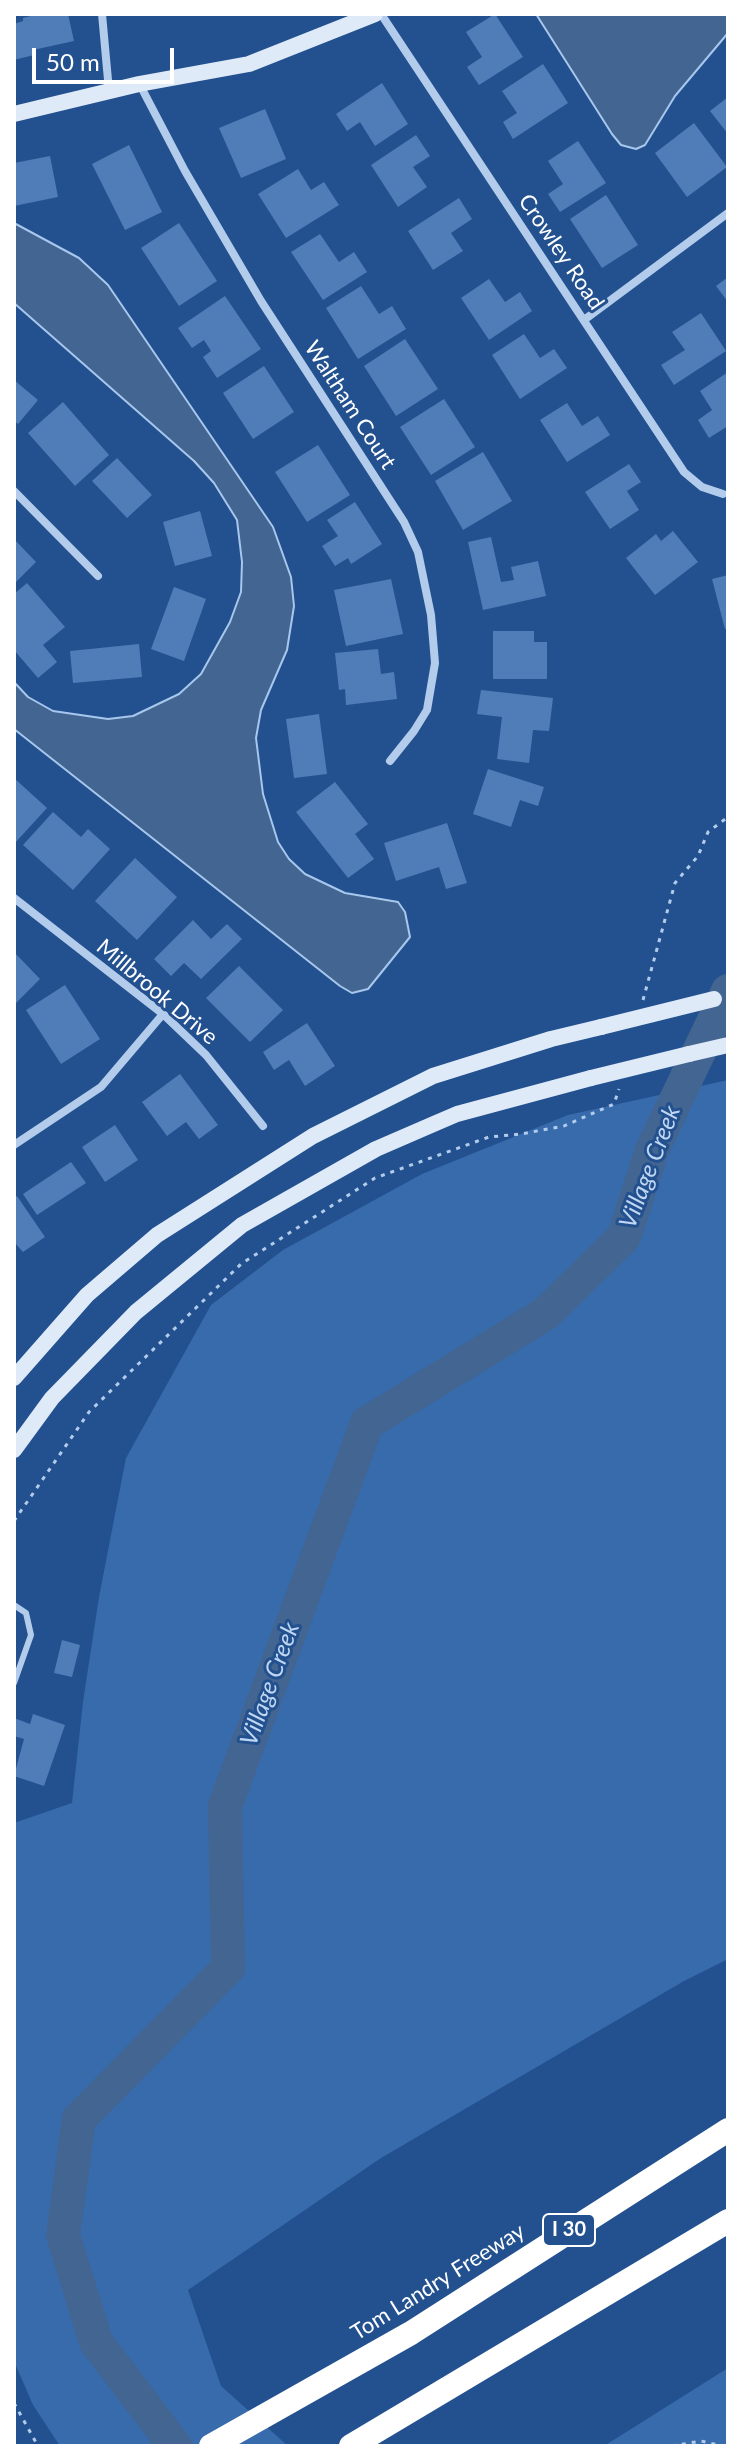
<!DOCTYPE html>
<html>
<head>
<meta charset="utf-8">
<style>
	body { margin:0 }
	#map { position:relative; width:742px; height:2460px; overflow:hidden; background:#23518f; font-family:Lato,sans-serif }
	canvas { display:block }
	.frame { position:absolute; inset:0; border:16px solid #fff; pointer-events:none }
	.scale { position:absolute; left:32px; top:48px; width:142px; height:36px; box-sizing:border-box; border:4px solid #fff; border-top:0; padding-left:10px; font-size:24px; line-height:28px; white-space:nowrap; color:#fff; -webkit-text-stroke:6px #23518f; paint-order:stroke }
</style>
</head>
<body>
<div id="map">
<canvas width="742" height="2460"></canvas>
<div class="frame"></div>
<div class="scale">50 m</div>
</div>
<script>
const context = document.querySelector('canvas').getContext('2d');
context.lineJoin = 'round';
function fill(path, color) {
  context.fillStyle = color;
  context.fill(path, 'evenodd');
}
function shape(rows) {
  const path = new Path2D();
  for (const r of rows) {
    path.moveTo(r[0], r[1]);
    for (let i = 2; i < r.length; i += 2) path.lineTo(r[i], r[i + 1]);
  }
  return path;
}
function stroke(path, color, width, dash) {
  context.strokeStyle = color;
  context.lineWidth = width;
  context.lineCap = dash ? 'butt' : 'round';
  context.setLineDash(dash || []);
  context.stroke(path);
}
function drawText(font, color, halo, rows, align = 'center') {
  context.font = font + ' Lato,sans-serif';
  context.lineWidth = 6;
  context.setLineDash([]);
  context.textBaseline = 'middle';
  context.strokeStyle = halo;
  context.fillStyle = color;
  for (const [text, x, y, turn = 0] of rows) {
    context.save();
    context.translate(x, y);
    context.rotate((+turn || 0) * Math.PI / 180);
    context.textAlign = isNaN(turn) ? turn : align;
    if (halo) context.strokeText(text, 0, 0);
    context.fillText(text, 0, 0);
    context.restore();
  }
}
fill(shape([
	[728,1080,728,1959,684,1981,381,2158,188,2290,221,2386,288,2446,60,2446,33,2405,14,2361,14,1823,72,1803,83,1702,99,1597,126,1458,211,1305,283,1250,422,1174,568,1115],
	[728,2368,728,2446,604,2446]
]), '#376bac');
const water = shape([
	[536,14,728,14,728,33,675,96,645,145,636,149,621,145,612,134,536,14],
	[14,223,79,258,108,285,273,527,291,577,294,606,287,650,261,710,256,738,263,794,278,842,289,859,305,874,345,893,398,902,405,912,410,937,368,989,352,993,340,986,14,729,14,682,28,697,53,711,108,719,133,716,179,694,201,674,230,622,241,592,242,562,237,520,214,483,194,461,14,303,14,223]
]);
fill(water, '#436591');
stroke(water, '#a7c7ed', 2);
stroke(shape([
	[175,2446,96,2342,63,2235,79,2119,228,1968,225,1806,367,1423,545,1314,624,1237,652,1150,728,991]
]), '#436591', 34);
fill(shape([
	[38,14,68,14,74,41,33,50,34,55,14,60,14,24,23,21,23,18],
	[495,14,523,57,479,85,467,67,482,57,466,32],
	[543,64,568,103,513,139,503,122,517,113,502,91],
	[382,83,408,124,375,146,360,122,347,131,336,114],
	[728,97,728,134,710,111],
	[265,109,286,159,241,178,219,128],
	[694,123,727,167,687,197,655,153],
	[416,135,430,156,413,167,427,187,398,207,371,165],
	[578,141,606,183,560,212,548,194,563,184,548,161],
	[129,145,162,212,125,230,92,164],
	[50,156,58,197,14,206,14,163],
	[298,169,311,190,324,182,339,205,286,238,258,194],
	[606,195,638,245,602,268,570,219],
	[459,198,472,219,451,233,463,251,433,270,408,231],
	[179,223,217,281,179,306,141,248],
	[320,234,339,262,354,252,367,272,323,300,291,252],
	[728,277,728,302,716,286],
	[489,279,505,302,520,292,532,311,489,340,461,298],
	[361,286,379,314,392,306,406,329,358,359,326,308],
	[225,296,261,349,217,378,203,357,211,351,204,340,192,348,178,328],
	[701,313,726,351,674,385,661,365,685,350,672,332],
	[524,334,540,358,554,349,567,368,520,399,492,355],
	[405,339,438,389,396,416,364,366],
	[264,366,294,412,253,439,223,393],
	[728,372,728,426,709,438,698,420,712,410,700,391],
	[14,380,38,400,18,424,14,421],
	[444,399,475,447,431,475,400,427],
	[63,402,109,455,75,486,28,433],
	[567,403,582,426,598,416,610,435,567,462,540,420],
	[318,445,350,495,307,522,275,472],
	[483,452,512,501,463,530,435,481],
	[117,458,152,495,127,518,92,481],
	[629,464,641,482,627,491,639,510,610,529,585,492],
	[355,502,382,544,351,564,348,558,335,566,322,546,338,536,327,520],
	[200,511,212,556,175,566,163,522],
	[673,531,698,562,655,595,626,558,656,534,661,541],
	[491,537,501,582,514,580,511,567,538,561,546,596,483,610,468,542],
	[14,539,36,562,14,584],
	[728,575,728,629,725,629,712,579],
	[391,579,403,634,346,646,334,590],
	[27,583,65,627,43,645,57,662,38,678,14,650,14,594],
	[174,587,206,599,184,661,151,649],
	[493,631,534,631,534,642,547,642,547,679,493,679],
	[139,644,142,677,73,683,70,651],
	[378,649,381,674,394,672,397,699,346,705,345,689,339,690,335,653],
	[481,690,553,698,549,731,533,730,529,763,497,759,502,717,477,714],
	[319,714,327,774,294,778,286,719],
	[488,769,544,787,538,806,520,800,511,827,473,814],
	[14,778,47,808,14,844],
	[335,782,368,824,355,834,374,859,348,878,296,812],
	[53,812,81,837,88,829,110,849,73,890,23,845],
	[447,823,467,883,446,889,439,867,396,881,384,843],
	[135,858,177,897,137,940,95,901],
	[193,920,211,939,227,924,242,939,201,979,184,963,171,976,154,959],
	[14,952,40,979,14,1005],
	[239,966,283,1010,250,1042,206,998],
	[65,985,100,1039,61,1064,26,1010],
	[307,1023,335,1066,305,1086,289,1060,274,1070,263,1052],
	[180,1074,218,1125,199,1139,186,1122,167,1136,142,1102],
	[115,1125,138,1160,105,1182,82,1147],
	[71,1162,86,1183,37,1215,23,1194],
	[17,1196,45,1237,23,1252,14,1242,14,1198],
	[62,1640,80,1645,72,1677,54,1673],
	[33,1714,65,1725,44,1786,14,1776,24,1739,14,1736,14,1718,30,1724]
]), '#507db8');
stroke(shape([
	[643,1000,675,883,698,856,708,832,728,817],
	[14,1521,89,1412,241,1264,375,1178,489,1137,521,1134,564,1126,614,1104,619,1089],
	[14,2403,38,2446],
	[672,2446,701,2441,723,2446]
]), '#b3ccec', 3, [4, 6]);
stroke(shape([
	[14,1605,26,1613,31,1635,14,1683]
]), '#b3ccec', 6);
stroke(shape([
	[102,14,109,91],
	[381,14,684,472,702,487,723,494],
	[140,85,185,171,261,301,404,522,418,552,431,615,435,663,427,710,414,731,390,761],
	[584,320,728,213],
	[14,491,98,576],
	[14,898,163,1014,206,1055,263,1126],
	[14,1145,101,1087,163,1014]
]), '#b3ccec', 8);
stroke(shape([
	[14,114,139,84,249,64,375,14],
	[689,1054,728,1045],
	[14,1378,87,1295,157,1235,313,1136,433,1076,551,1039,601,1027],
	[14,1450,52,1398,136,1312,242,1225,376,1149,436,1123,457,1114,591,1078]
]), '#dfeaf9', 16);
stroke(shape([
	[211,2446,411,2333,728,2130],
	[351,2446,728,2221]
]), '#fff', 24);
stroke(shape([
	[601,1027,714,999],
	[591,1078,689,1054]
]), '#dfeaf9', 16);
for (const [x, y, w] of [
	[569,2230,52]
]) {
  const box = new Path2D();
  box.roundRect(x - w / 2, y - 16, w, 32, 6);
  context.fillStyle = '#23518f';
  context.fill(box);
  stroke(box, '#fff', 2);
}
drawText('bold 20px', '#fff', null, [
	["I 30",569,2230]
]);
drawText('22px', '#fff', '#23518f', [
	["Crowley Road",561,252,56],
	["Waltham Court",350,405,57],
	["Millbrook Drive",157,992,40],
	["Tom Landry Freeway",438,2282,-32]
]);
drawText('italic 24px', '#bfd7f3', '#23518f', [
	["Village Creek",650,1167,-69],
	["Village Creek",270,1684,-70]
]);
</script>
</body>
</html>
